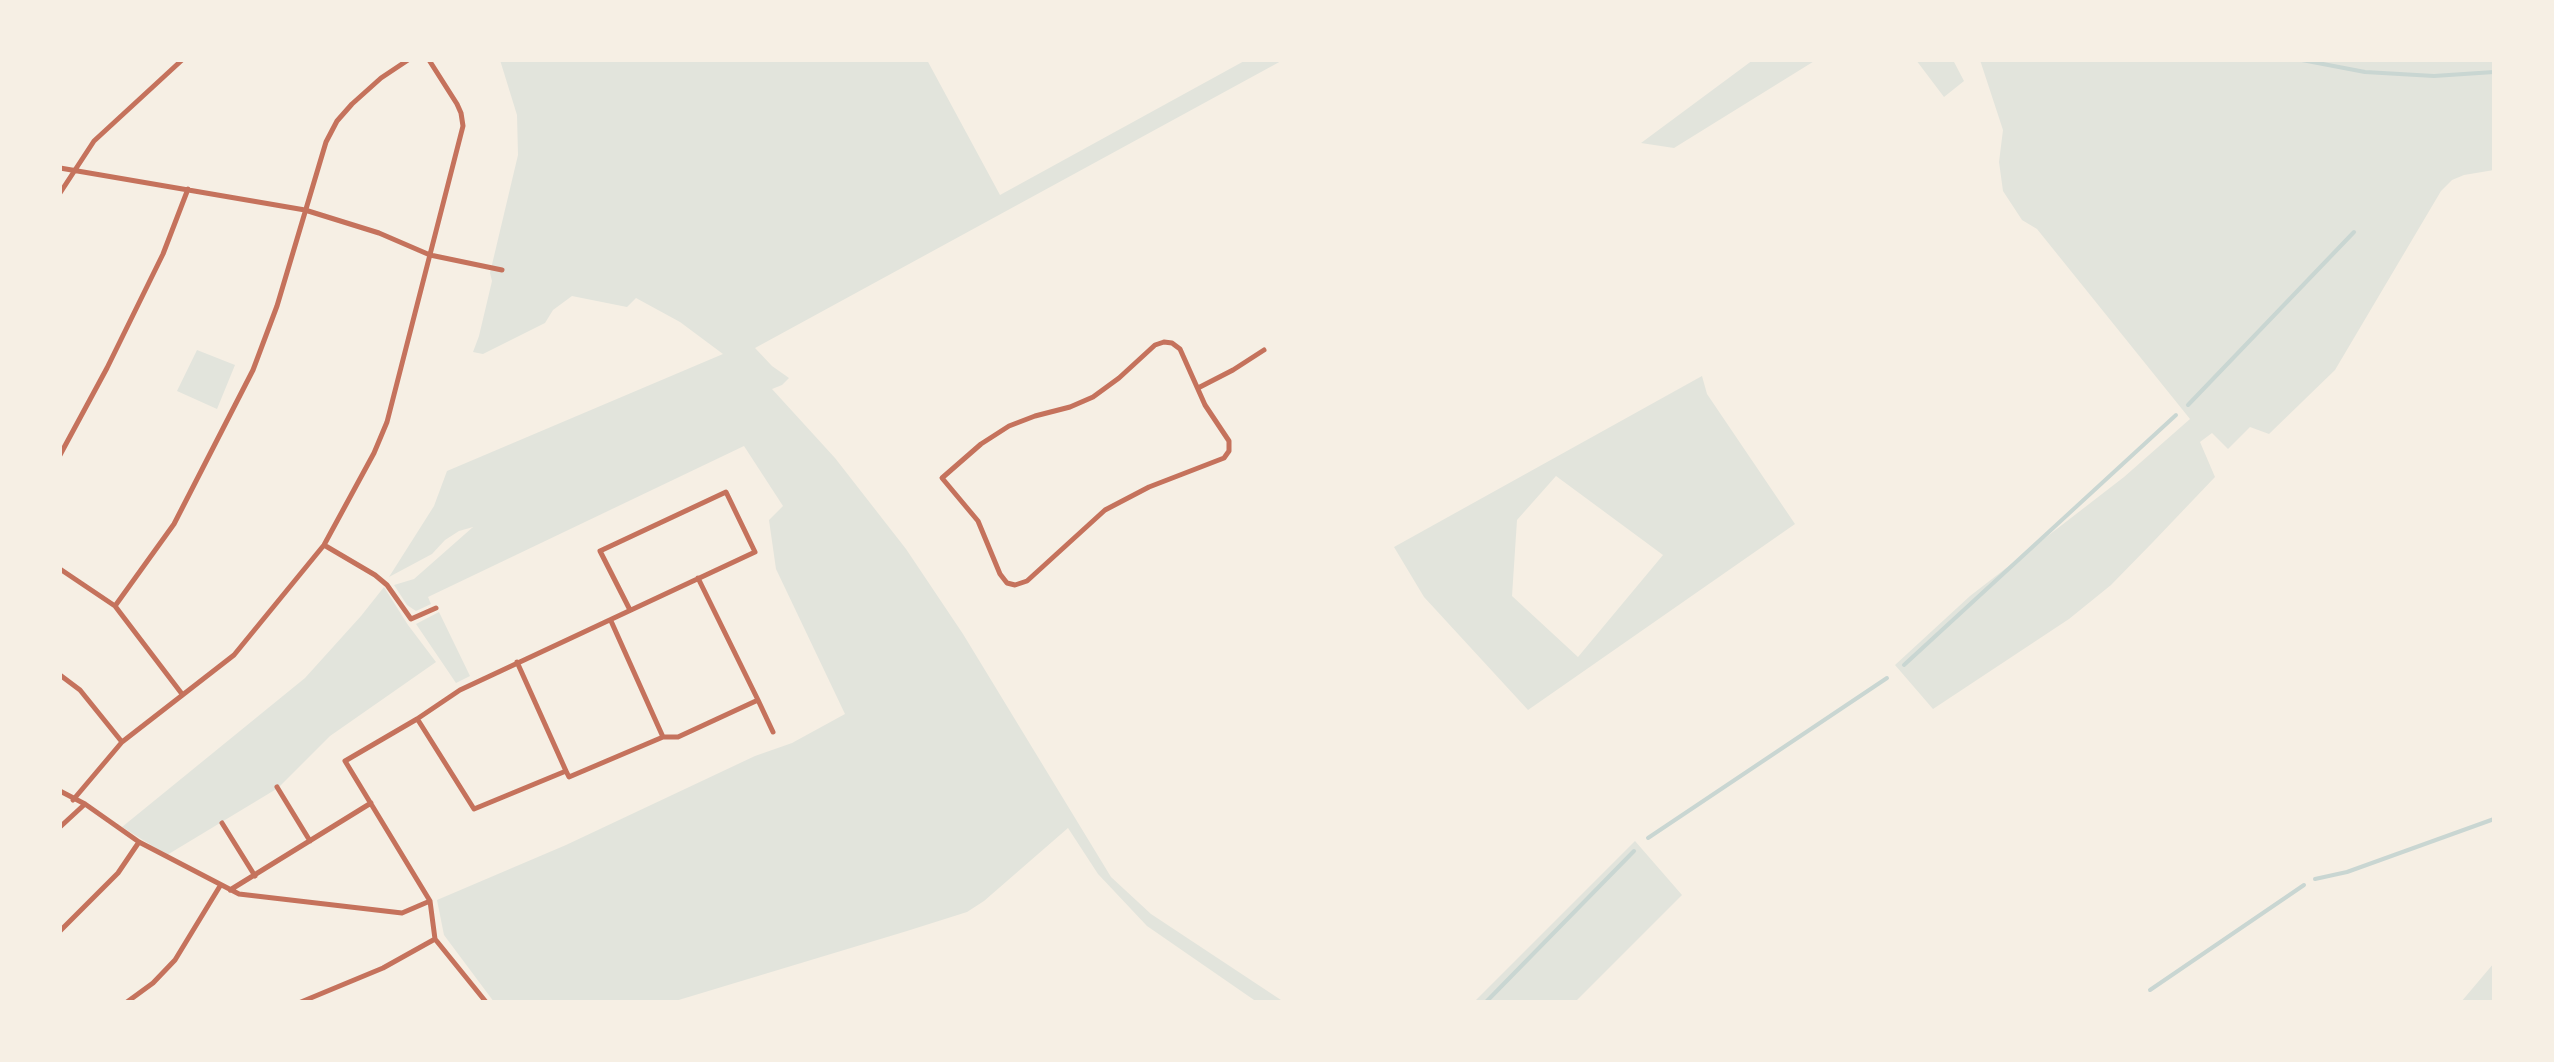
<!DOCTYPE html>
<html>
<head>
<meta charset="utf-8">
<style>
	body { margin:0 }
	#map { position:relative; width:2554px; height:1062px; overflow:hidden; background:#f6efe4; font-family:"DejaVu Sans",sans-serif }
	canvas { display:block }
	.frame { position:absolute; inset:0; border:62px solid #f6efe4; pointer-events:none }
</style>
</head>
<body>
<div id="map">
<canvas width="2554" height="1062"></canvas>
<div class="frame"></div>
</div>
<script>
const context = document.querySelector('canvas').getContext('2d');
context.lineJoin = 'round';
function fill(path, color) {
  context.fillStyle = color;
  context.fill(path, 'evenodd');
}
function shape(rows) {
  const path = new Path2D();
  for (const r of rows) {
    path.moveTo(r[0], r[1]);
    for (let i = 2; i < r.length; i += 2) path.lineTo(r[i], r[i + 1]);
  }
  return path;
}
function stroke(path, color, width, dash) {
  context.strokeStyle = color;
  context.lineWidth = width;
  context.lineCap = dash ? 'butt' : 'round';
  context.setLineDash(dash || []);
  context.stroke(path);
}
fill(shape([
	[500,60,927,60,1000,195,1246,60,1283,60,755,348,772,366,789,378,782,385,772,389,835,458,906,549,963,634,1111,877,1151,914,1284,1002,1257,1002,1147,926,1098,874,1068,828,984,901,967,912,907,931,672,1002,494,1002,444,935,437,900,566,845,755,756,792,743,845,714,776,569,769,520,783,506,744,446,428,597,431,604,416,611,407,605,394,585,414,579,473,527,459,531,445,540,432,554,389,577,434,506,447,471,723,354,680,322,636,298,627,307,572,296,553,310,545,323,483,354,473,352,479,336,492,281,490,273,518,155,517,115],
	[1753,60,1816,60,1674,148,1641,143],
	[1916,60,1953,60,1964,81,1944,97],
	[1980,60,2494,60,2494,170,2464,175,2452,180,2441,191,2335,370,2269,434,2250,427,2228,449,2212,433,2200,442,2215,477,2153,542,2111,585,2069,619,1933,709,1895,665,1970,596,2124,477,2190,419,2037,229,2022,220,2003,191,1999,162,2003,130],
	[197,350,235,365,217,409,177,391],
	[1702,376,1707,394,1795,524,1528,710,1424,597,1394,547],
	[1556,476,1663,555,1578,657,1512,596,1517,520],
	[384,587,408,625,436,662,330,736,278,788,167,855,122,827,305,678,361,616],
	[439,612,470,676,456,683,416,624],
	[1635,841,1682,895,1575,1002,1474,1002],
	[2494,963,2494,1002,2461,1002]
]), '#e2e4dc');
stroke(shape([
	[2302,60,2365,72,2434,76,2494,72],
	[2188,405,2354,232],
	[1904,665,2176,415],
	[1648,838,1887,678],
	[2315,879,2347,872,2494,819],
	[2150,990,2304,885],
	[1486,1002,1634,851]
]), '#c9d6d2', 4);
stroke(shape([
	[60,168,305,210,379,233,430,255,502,270],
	[60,193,94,141,182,60],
	[1164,342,1172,343,1180,349,1205,405,1229,441,1229,451,1224,458,1149,487,1105,510,1027,581,1015,585,1007,583,1000,574,978,521,942,478,981,444,1009,426,1035,416,1070,407,1093,397,1119,378,1155,345,1164,342],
	[1198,388,1233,370,1264,350],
	[60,455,107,368,163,254,188,189],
	[324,545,375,575,387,585,411,619,436,608],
	[60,569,115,606,182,694],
	[115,606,174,524,253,370,277,306,326,142,337,121,352,104,381,78,408,60],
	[611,621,663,737],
	[517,662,566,771],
	[60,675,80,690,122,742],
	[758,700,773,732],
	[418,720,474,809,566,771,569,777,663,737,678,737,758,700,698,578],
	[277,787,310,841],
	[60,791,85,804,139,842,239,894,402,913,430,901],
	[73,800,122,742,234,655,324,545,374,453,387,422,463,126,461,113,457,104,429,60],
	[222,823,255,876],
	[60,827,85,804],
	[230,890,371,803],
	[60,931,118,873,139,842],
	[435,939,430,901,345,761,417,719,460,690,755,552,726,492,600,551,630,610],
	[435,939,486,1002],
	[127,1002,153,983,175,960,220,886],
	[301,1002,383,968,435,939]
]), '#c5725c', 5);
</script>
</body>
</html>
